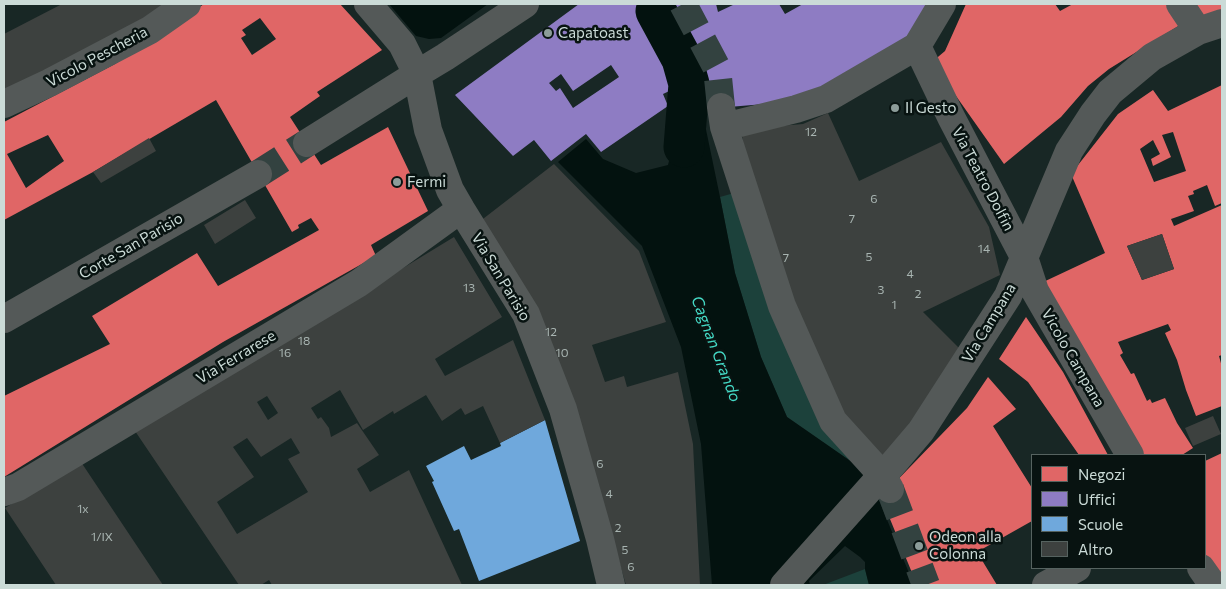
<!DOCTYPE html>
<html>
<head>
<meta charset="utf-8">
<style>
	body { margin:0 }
	#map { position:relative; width:1226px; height:589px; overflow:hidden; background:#182725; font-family:Commissioner,sans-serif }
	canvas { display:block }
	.frame { position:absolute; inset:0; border:5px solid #cbdbd7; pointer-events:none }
	.legend { position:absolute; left:1031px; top:454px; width:175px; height:115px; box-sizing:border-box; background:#081311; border:1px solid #566360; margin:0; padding:6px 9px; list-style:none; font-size:15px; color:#cbdbd7 }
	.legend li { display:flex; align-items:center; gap:10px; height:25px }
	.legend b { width:25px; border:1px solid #566360 }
</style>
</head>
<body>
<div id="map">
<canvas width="1226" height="589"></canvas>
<div class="frame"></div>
<ul class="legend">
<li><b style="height:14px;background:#e06666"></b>Negozi</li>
<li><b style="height:14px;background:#8e7cc3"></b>Uffici</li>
<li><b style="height:14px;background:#6fa8dc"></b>Scuole</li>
<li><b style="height:14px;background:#3d413f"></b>Altro</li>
</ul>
</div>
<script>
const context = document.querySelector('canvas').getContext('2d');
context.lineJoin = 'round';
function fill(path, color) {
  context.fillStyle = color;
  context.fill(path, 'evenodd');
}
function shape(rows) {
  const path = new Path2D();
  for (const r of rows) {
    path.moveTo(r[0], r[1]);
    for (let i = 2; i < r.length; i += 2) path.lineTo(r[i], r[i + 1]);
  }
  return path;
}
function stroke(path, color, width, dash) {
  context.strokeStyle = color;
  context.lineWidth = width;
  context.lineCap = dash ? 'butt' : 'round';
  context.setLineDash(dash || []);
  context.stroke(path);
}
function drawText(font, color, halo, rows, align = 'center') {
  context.font = font + ' Commissioner,sans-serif';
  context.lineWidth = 5;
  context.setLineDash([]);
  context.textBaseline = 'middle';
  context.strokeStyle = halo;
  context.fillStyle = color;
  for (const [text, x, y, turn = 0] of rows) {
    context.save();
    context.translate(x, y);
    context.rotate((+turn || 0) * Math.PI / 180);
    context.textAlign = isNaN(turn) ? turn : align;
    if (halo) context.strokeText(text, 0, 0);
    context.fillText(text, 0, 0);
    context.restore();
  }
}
fill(shape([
	[734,193,859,467,787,417,761,357,735,273,720,197],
	[865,569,869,585,823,585]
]), '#1c413b');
fill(shape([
	[389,4,488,4,441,38,429,39,416,36],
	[698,91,720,197,735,273,761,357,787,417,859,467,878,498,914,585,869,585,865,569,865,562,860,557,845,546,809,581,810,585,712,585,701,444,681,347,642,246,558,162,586,139,603,159,636,173,668,165,675,137,681,93]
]), '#03120f');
fill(shape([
	[204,4,340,4,382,50,317,92,320,96,290,117,321,165,388,127,428,211,371,245,376,256,223,342,4,477,4,396,110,344,92,316,197,253,218,286,319,230,311,218,298,225,299,228,292,232,216,100,93,172,4,220,4,122,115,64],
	[260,18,276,39,252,55,241,38,246,35,242,30],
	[48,135,64,161,26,188,7,154],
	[966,4,1055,4,1060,11,1073,4,1167,4,1180,25,1109,69,1088,86,1061,117,1004,164,932,62,945,51],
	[1194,4,1222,4,1222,11,1203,18],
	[1222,85,1222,203,1215,206,1207,185,1193,191,1194,194,1188,196,1194,211,1171,219,1174,226,1222,205,1222,355,1219,356,1222,367,1222,406,1196,416,1186,390,1177,360,1165,333,1171,330,1168,324,1118,342,1123,353,1120,355,1131,374,1134,373,1147,401,1150,399,1152,403,1165,398,1177,423,1193,448,1182,455,1139,455,1039,284,1105,253,1071,174,1118,114,1153,90,1168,111],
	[1173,132,1186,171,1154,182,1140,149,1153,140,1160,154,1151,159,1153,166,1171,157,1162,135],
	[1162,234,1174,269,1142,280,1127,246],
	[1026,317,1063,372,1108,455,1079,455,1028,382,999,359],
	[988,377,1016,409,993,426,1032,488,1032,521,977,552,997,585,917,585,881,497,967,408],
	[1222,453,1222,584,1205,559,1205,461]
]), '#e06666');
fill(shape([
	[579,4,653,4,648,19,680,86,663,94,668,106,601,152,586,134,551,161,534,140,513,156,455,95],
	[611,65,619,77,573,108,560,88,556,91,549,83,561,74,573,91],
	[668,4,716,4,718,12,735,4,779,4,785,14,803,4,937,4,920,33,810,95,788,102,705,109,703,70]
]), '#8e7cc3');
fill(shape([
	[545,420,580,541,479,581,459,529,454,531,432,482,434,481,426,466,464,446,471,460,501,446,500,443]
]), '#6fa8dc');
stroke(shape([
	[656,11,682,59,689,84,684,147]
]), '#03120f', 41);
fill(shape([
	[62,4,165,4,122,33,4,95,4,34],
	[828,113,859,181,941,142,989,227,1000,275,923,312,962,351,885,458,840,414,789,302,743,154,742,129,803,124],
	[149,138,156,151,101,183,93,172],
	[554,164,639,251,666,322,592,345,605,382,624,376,627,387,678,372,693,444,700,585,626,585,572,401,479,222],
	[245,200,256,218,215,244,204,225],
	[1162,234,1174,269,1142,280,1127,246],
	[454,237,502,317,435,359,445,376,513,340,545,420,500,443,483,406,465,415,461,408,442,421,426,395,394,414,393,411,363,430,340,390,311,408,318,419,321,417,329,428,331,437,357,423,379,455,357,469,370,492,409,470,462,585,272,585,269,580,261,585,239,585,135,431,247,363],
	[267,396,278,413,268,420,257,402],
	[247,438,261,457,291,438,300,453,288,459,308,492,237,534,217,502,254,477,233,447],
	[1213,416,1221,434,1193,446,1185,428],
	[81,462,163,585,56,585,5,508]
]), '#3d413f');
stroke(shape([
	[683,4,717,68,721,107],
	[258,174,307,143],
	[890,489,926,585]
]), '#334240', 28, [28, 14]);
stroke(shape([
	[368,4,402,44,417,74,428,130,450,190,461,209,526,314,563,409,600,539,611,585],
	[1180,4,1198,31],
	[917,46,951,117,1024,257,1035,291,1130,455],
	[4,104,49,83,150,30,187,4],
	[721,107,724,127,782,306,833,421,882,475,890,489],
	[724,127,796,109,826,99,917,46,942,4],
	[307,143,417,74,445,57,525,4],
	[4,319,258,174],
	[4,492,18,487,359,283,461,209],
	[1201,568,1213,585],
	[784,585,882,475,887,471,921,431,1008,296,1069,151,1093,114,1110,92,1152,57,1198,31,1222,23],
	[1046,585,1077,568]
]), '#545958', 28);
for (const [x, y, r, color] of [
	[548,33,5,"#8c9c99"],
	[895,108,5,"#8c9c99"],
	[397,182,5,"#8c9c99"],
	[919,546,5,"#8c9c99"]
]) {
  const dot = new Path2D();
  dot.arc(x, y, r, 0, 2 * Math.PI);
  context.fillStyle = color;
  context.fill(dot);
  stroke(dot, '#081311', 2);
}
drawText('12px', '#a8b4b1', null, [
	["12",811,132],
	["6",874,199],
	["7",852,219],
	["14",984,249],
	["5",869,257],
	["7",786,258],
	["4",910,274],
	["13",469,288],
	["3",881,290],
	["2",918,294],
	["1",894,305],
	["12",551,332],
	["18",304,341],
	["16",285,353],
	["10",562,353],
	["6",600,464],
	["4",609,494],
	["1x",83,509],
	["2",618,528],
	["1/IX",102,537],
	["5",625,550],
	["6",631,567]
]);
drawText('15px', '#cbdbd7', '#081311', [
	["Capatoast",558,33],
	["Il Gesto",905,108],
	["Fermi",407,182],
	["Odeon alla",929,537],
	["Colonna",929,554]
], 'left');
drawText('15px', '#cbdbd7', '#081311', [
	["Vicolo Pescheria",97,57,-28],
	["Via Teatro Dolfin",983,179,62],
	["Corte San Parisio",131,246,-30],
	["Via San Parisio",501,277,59],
	["Via Campana",989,323,-59],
	["Via Ferrarese",236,357,-31],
	["Vicolo Campana",1073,358,60]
]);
drawText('italic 16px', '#44dac6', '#081311', [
	["Cagnan Grando",716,349,69]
]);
</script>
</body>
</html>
